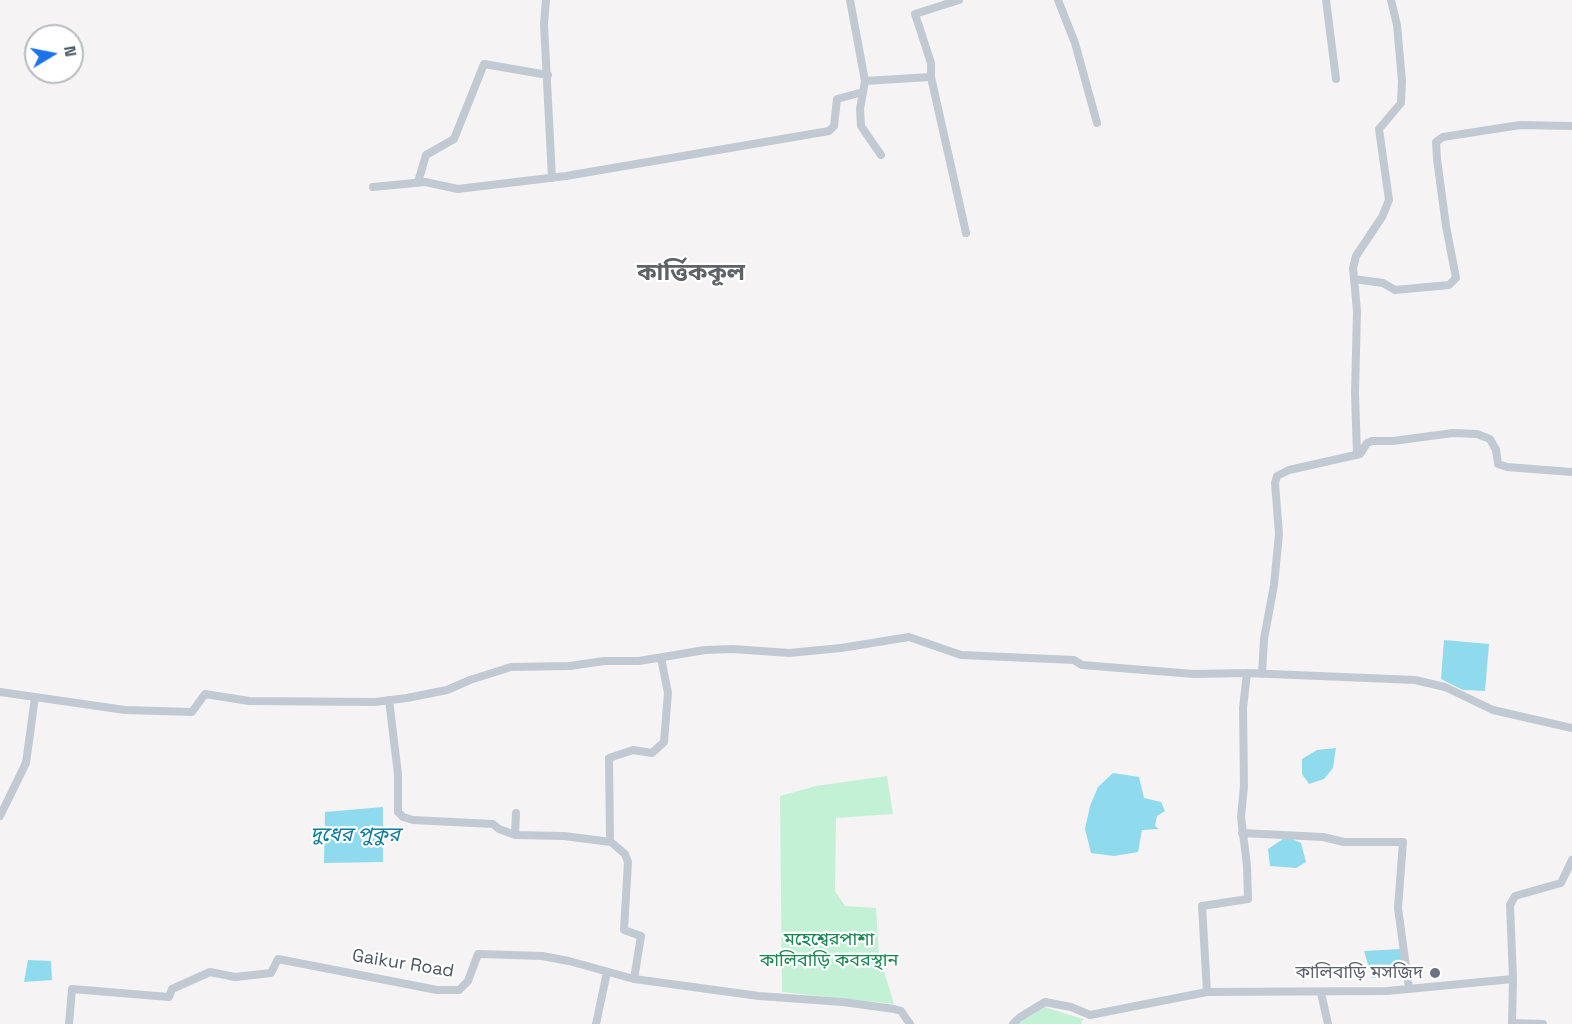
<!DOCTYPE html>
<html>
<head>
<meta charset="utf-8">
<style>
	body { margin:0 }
	#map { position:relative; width:1572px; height:1024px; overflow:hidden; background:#f5f3f3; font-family:"Space Grotesk",sans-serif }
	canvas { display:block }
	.north { position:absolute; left:24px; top:24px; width:60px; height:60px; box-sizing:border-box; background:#fff; border:2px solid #b7bbc0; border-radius:50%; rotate:80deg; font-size:16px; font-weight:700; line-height:24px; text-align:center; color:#4a5661 }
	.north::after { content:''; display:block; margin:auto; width:21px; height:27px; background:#1a73e8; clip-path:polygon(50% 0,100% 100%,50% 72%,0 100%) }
</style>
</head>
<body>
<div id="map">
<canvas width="1572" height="1024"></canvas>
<div class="north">N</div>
</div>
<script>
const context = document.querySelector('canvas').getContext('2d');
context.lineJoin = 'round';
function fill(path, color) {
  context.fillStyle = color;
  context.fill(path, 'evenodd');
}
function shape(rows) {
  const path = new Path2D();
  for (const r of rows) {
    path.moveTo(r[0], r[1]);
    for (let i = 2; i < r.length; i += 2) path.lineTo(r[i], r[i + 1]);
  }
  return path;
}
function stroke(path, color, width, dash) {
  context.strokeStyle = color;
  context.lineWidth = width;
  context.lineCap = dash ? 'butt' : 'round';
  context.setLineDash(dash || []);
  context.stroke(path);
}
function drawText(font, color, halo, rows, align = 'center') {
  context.font = font + ' "Space Grotesk","Noto Sans Bengali",sans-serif';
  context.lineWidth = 4.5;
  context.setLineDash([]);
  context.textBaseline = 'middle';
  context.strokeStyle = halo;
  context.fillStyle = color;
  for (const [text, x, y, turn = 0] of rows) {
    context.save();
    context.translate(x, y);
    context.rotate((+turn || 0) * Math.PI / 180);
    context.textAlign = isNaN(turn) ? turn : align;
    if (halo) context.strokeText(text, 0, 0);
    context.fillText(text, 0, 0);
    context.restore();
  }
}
fill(shape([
	[887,776,893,814,836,818,835,891,845,906,876,908,879,955,894,1004,782,992,780,796,816,786],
	[1044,1007,1083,1019,1081,1024,1018,1024]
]), '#c3f1d5');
fill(shape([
	[1444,640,1489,644,1485,691,1463,690,1441,679],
	[1336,748,1333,768,1324,779,1309,784,1302,774,1302,759,1317,750],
	[1113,773,1139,777,1144,798,1161,802,1165,811,1157,816,1155,826,1159,829,1142,830,1138,852,1114,856,1091,853,1085,829,1090,806,1098,787],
	[383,807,383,862,324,863,325,812],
	[1283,839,1292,839,1301,843,1306,862,1296,868,1270,866,1268,849],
	[1401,949,1403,975,1372,978,1364,951],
	[28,960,51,961,52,980,24,982]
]), '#90daee');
stroke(shape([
	[546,0,544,24,552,178],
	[850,0,865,81,860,109,861,126,881,155],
	[1058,0,1075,43,1097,123],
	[1326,0,1336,79],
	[931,77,931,63,915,14,959,0],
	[865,81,931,77,966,233],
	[418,182,426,155,454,139,484,64,548,75],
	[373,187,425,182,458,189,566,176,829,131,834,126,837,99,863,92],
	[1354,279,1383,283,1395,290,1449,285,1456,278,1446,226,1437,159,1436,142,1443,137,1520,125,1572,126],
	[1357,455,1355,393,1357,311,1353,268,1356,256,1382,217,1389,200,1379,129,1401,103,1402,81,1397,25,1391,0],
	[1262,674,1264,639,1274,585,1279,534,1275,483,1277,476,1289,470,1360,454,1367,443,1372,441,1393,441,1453,433,1477,434,1490,439,1496,450,1498,464,1507,467,1572,472],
	[0,692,125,710,192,712,205,694,249,701,375,702,407,698,447,690,470,680,511,667,570,666,604,661,639,661,705,650,733,649,789,653,841,648,909,637,961,655,1074,660,1082,665,1194,674,1247,673,1415,680,1445,687,1493,710,1572,728],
	[389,700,398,774,398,812,403,817,413,820,493,824,499,829,515,835,564,836,611,842,625,854,628,862,624,930,641,936,634,979],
	[0,816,26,763,35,697],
	[1242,833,1323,837,1344,842,1403,842,1398,908,1409,989],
	[515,835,516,813],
	[610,837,609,758,633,750,652,753,664,742,668,693,661,658],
	[1207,992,1202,906,1248,899,1247,866,1241,817,1244,786,1243,708,1247,673],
	[1321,993,1328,1024],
	[1512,1023,1543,1024],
	[69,1024,72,989,169,997,172,989,210,972,235,977,271,973,278,959,437,990,459,990,468,981,478,954,542,956,569,961,634,979,759,996,843,1002,894,1009,901,1011,910,1024],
	[596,1024,607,972],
	[1013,1024,1019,1018,1045,1002,1071,1007,1090,1015,1207,992,1387,991,1513,979,1510,905,1515,896,1561,883,1572,860],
	[1512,1024,1513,979]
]), '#c1cad2', 8);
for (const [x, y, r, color] of [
	[1435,973,6,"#6b7280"]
]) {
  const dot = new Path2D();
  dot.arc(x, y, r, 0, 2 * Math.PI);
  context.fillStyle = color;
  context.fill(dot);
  stroke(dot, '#fff', 2);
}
drawText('18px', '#17864f', '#fff', [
	["মহেশ্বেরপাশা",829,940],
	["কালিবাড়ি কবরস্থান",829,961]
]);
drawText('18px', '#4a5661', '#fff', [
	["Gaikur Road",403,964,9]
]);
drawText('18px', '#5b616d', '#fff', [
	["কালিবাড়ি মসজিদ",1423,973]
], 'right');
drawText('italic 20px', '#0c7c9b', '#fff', [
	["দুধের পুকুর",355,836]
]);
drawText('bold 24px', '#5f6368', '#fff', [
	["কার্ত্তিককূল",691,273]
]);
</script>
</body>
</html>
